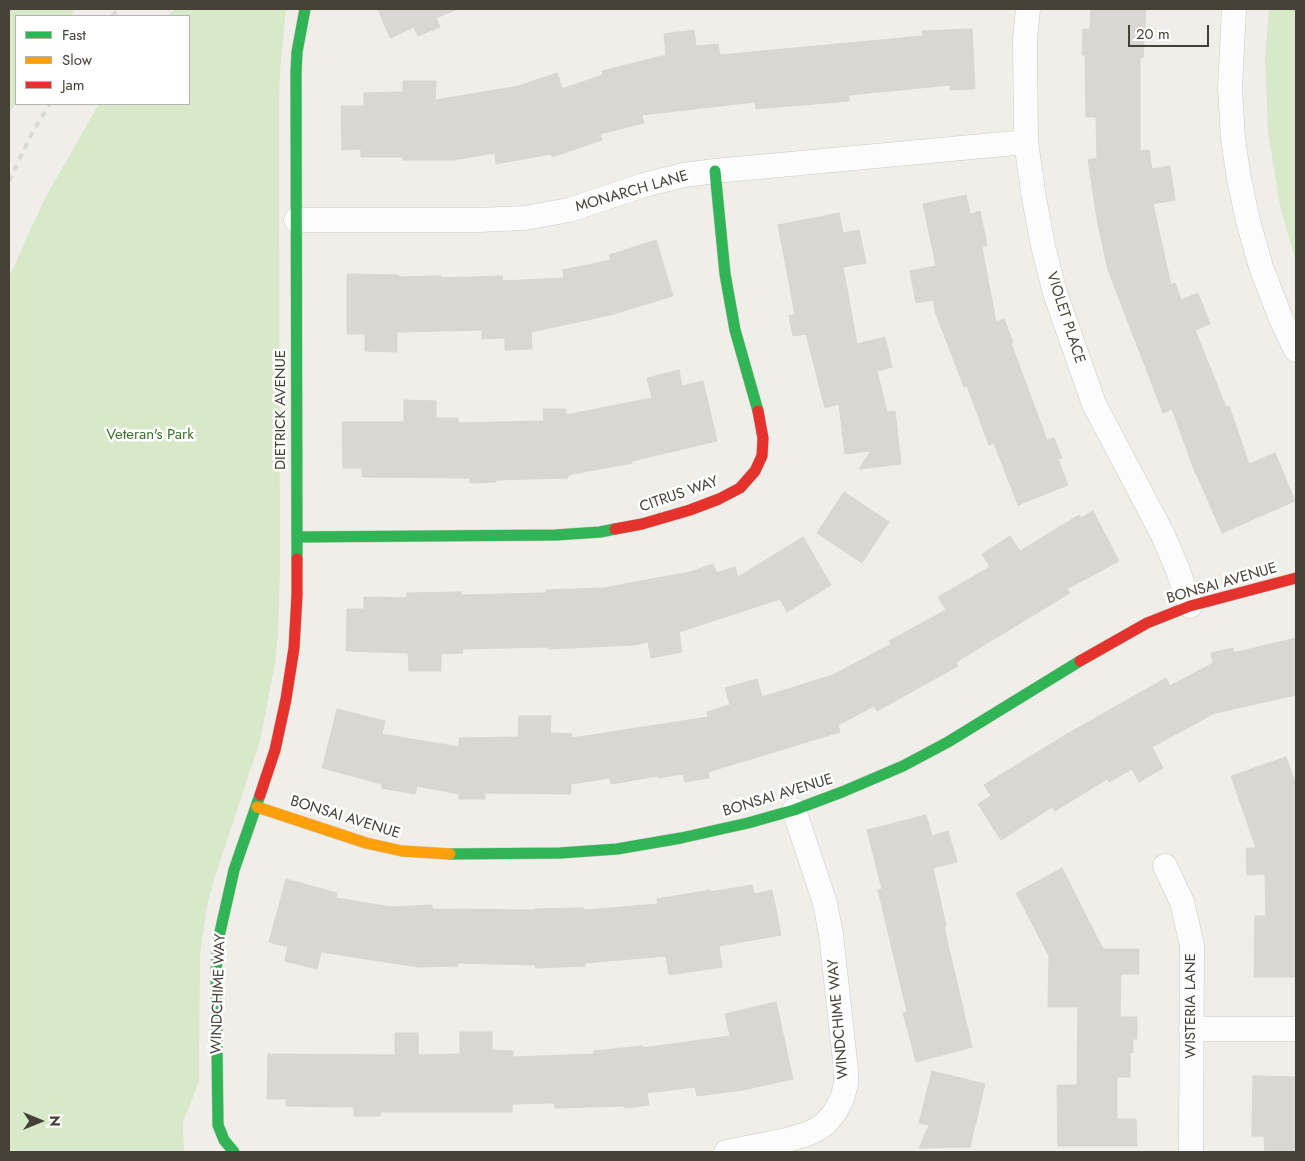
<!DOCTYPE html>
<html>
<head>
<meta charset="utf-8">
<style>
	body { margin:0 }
	#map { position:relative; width:1305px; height:1161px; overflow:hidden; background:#efeee9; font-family:Jost,sans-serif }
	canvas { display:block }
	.frame { position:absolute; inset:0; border:10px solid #454136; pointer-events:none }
	.legend { position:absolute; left:15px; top:15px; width:175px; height:90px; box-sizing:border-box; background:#fff; border:1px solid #b5b3af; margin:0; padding:6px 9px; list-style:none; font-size:15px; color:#454136 }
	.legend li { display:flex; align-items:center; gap:10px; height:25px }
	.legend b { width:25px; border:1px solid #b5b3af }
	.north { position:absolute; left:15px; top:1096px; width:50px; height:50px; -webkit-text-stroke:4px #fff; paint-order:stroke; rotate:90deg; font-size:14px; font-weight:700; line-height:20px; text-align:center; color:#454136 }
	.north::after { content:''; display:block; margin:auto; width:18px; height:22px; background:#454136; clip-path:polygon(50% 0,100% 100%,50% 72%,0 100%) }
	.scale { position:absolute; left:1128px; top:25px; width:81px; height:22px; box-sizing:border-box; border:2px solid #454136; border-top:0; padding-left:6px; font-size:15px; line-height:18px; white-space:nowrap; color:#454136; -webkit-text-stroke:4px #fff; paint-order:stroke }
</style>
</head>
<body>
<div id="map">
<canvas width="1305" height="1161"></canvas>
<div class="frame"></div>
<ul class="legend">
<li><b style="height:6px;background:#30b455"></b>Fast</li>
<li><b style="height:6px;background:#ff9f0a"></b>Slow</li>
<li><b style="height:6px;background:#e5322d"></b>Jam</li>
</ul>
<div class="north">N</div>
<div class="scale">20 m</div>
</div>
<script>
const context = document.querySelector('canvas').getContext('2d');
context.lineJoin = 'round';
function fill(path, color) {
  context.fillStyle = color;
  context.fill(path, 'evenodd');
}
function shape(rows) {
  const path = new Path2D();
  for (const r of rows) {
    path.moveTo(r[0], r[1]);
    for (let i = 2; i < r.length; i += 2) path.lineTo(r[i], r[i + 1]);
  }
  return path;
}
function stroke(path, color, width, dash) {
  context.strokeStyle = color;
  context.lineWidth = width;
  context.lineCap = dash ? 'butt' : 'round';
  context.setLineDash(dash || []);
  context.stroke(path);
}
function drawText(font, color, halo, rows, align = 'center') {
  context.font = font + ' Jost,sans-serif';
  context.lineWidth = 5;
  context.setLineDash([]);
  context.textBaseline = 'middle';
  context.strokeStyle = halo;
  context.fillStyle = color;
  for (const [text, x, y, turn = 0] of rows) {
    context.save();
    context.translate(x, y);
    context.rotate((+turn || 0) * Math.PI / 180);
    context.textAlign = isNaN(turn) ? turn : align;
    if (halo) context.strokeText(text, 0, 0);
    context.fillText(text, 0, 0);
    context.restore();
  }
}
fill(shape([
	[9,9,75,9,71,16,16,16,16,102,9,114],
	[175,9,286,9,280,71,279,104,280,573,278,633,275,664,260,741,214,880,207,906,200,956,199,1081,183,1123,184,1152,9,1152,9,277,44,200,99,104,189,104,189,16,168,16],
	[1269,9,1296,9,1295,259,1280,206,1268,132,1265,57]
]), '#d8e9ca');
const building = shape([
	[378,9,458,9,436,18,440,27,418,36,414,27,390,38,378,9],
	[1091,9,1146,9,1143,58,1140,57,1140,151,1149,150,1152,169,1170,166,1175,200,1153,204,1171,285,1175,283,1181,300,1198,293,1210,324,1195,330,1226,407,1229,406,1249,464,1275,453,1295,501,1222,533,1197,475,1196,475,1172,409,1163,413,1108,270,1098,224,1088,160,1097,158,1096,117,1086,117,1085,55,1082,55,1083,29,1090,29,1091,9],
	[972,29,975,89,950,90,950,85,849,95,849,101,756,109,755,102,642,115,644,123,600,134,602,140,552,157,551,154,496,164,495,153,453,160,403,160,403,157,361,157,361,149,342,150,341,106,364,106,364,93,403,92,403,81,436,81,435,100,519,86,557,73,562,89,603,75,602,71,666,55,664,34,694,30,696,46,718,44,720,55,923,36,922,31,972,29],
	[966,195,970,214,980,211,987,245,982,247,996,322,1004,319,1013,342,1011,343,1047,440,1054,438,1062,458,1058,459,1068,485,1018,505,994,443,989,445,967,386,964,387,936,314,933,300,916,303,910,271,936,266,923,204,966,195],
	[839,213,843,233,859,230,866,263,843,267,857,344,885,337,892,367,877,371,887,412,895,411,901,464,859,469,871,451,845,454,839,404,825,408,806,334,793,336,789,316,795,314,778,225,839,213],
	[656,240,673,296,610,315,531,332,532,349,505,350,505,338,482,339,482,330,397,332,397,352,365,351,365,334,347,334,347,274,398,275,398,277,441,276,441,278,502,276,503,281,564,278,563,270,611,260,609,255,656,240],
	[679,370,682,386,703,381,717,441,632,461,632,463,568,475,568,478,496,480,496,482,470,483,470,478,362,477,362,468,343,468,342,422,404,422,404,400,436,401,436,418,458,418,458,423,544,421,543,409,566,409,566,415,652,398,647,378,679,370],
	[844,492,889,522,862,563,817,533,844,492],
	[1093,511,1119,561,1067,589,1070,593,956,662,958,666,877,711,874,706,838,725,840,732,708,772,709,778,685,782,683,774,658,778,658,776,611,784,610,778,571,784,571,794,485,793,485,799,459,799,459,794,417,786,415,794,382,788,382,784,322,768,337,709,385,721,382,734,459,747,459,738,518,737,519,716,551,716,550,733,572,734,572,738,708,717,707,712,730,705,725,688,757,679,762,697,833,675,891,644,889,641,946,610,938,597,990,567,982,554,1010,536,1020,551,1079,515,1081,518,1093,511],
	[803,537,831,585,787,612,780,599,679,632,682,652,651,658,648,642,634,645,549,649,549,647,462,649,463,653,441,654,441,671,409,671,408,653,346,651,347,609,364,609,364,597,407,598,407,593,461,592,461,595,546,593,546,590,603,588,690,572,713,564,717,573,735,567,738,577,803,537],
	[1296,638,1296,695,1215,713,1152,747,1163,768,1139,782,1132,769,1109,782,1107,779,1055,811,1052,807,1001,840,978,804,991,796,984,785,1067,734,1166,678,1170,686,1213,663,1211,653,1233,648,1233,653,1296,638],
	[1286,757,1296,785,1296,977,1254,977,1255,916,1266,916,1265,874,1247,875,1246,848,1256,848,1231,776,1286,757],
	[926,815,932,836,948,831,957,862,933,868,946,926,944,927,972,1047,916,1062,903,1013,907,1012,878,890,882,889,867,830,926,815],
	[1062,868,1103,949,1139,949,1139,974,1121,974,1120,1017,1137,1017,1137,1039,1133,1039,1133,1053,1130,1052,1130,1077,1117,1077,1117,1119,1136,1119,1137,1146,1058,1146,1057,1085,1077,1085,1078,1007,1048,1007,1049,956,1016,893,1062,868],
	[286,879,337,893,336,898,391,907,432,905,432,909,534,910,534,909,584,908,584,910,658,904,657,899,710,890,710,892,752,885,754,894,772,890,781,935,719,946,722,967,669,975,666,956,585,963,585,966,536,968,535,965,458,963,458,966,418,967,321,952,317,969,285,961,288,947,269,942,286,879],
	[776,1002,793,1079,743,1090,697,1096,695,1087,647,1093,649,1105,625,1108,624,1106,555,1108,554,1103,512,1104,512,1112,380,1112,380,1116,354,1116,354,1107,286,1106,286,1099,267,1099,268,1054,395,1055,395,1033,418,1033,418,1055,460,1054,460,1032,492,1032,492,1050,513,1051,513,1057,594,1054,594,1051,643,1046,643,1048,730,1036,725,1014,776,1002],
	[932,1071,985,1084,970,1147,919,1148,929,1125,919,1123,932,1071],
	[1253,1076,1296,1077,1296,1152,1265,1152,1264,1136,1252,1136,1253,1076]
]);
fill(building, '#d9d7d1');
stroke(building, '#d7d6cf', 1);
const street = shape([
	[1028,9,1025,39,1026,142,1034,198,1043,246,1055,293,1094,404,1163,535,1177,568,1190,606],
	[1234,9,1230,88,1233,139,1239,179,1248,221,1261,267,1281,319,1296,350],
	[296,220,478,220,525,218,569,210,644,185,684,175,715,171,1026,142],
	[1165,866,1182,902,1192,945,1191,1152],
	[1191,1029,1296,1029],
	[726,1152,787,1140,807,1134,816,1130,826,1123,835,1112,842,1099,846,1084,846,1070,831,934,825,903,794,810]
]);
const fast = shape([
	[715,171,725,274,735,330,758,411],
	[297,537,556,535,600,532,615,529],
	[297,559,296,72,297,52,305,9],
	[450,854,560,853,617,849,681,838,748,823,794,810,842,792,903,766,948,742,1080,661],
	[234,1152,224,1140,218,1125,216,973,218,941,234,870,260,795]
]);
const slow = shape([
	[257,807,366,843,402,851,450,854]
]);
const jam = shape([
	[615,529,642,524,690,510,719,499,740,488,755,471,762,456,763,438,758,411],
	[1080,661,1147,623,1190,606,1296,578],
	[260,795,275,750,286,699,294,648,297,595,297,559]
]);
stroke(street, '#cccac5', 25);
stroke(fast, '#ceccc0', 12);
stroke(slow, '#ceccc0', 12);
stroke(jam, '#ceccc0', 12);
stroke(street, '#fdfcfc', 24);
stroke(fast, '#30b455', 11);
stroke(slow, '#ff9f0a', 11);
stroke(jam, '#e5322d', 11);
stroke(shape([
	[112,16,119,9],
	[9,181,32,133,50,104]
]), '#d9d9d8', 4, [6, 6]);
drawText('15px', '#454136', '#fff', [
	["MONARCH LANE",632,192,-16],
	["VIOLET PLACE",1065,318,72],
	["DIETRICK AVENUE",281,410,-90],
	["CITRUS WAY",679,495,-19],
	["BONSAI AVENUE",1222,584,-16],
	["BONSAI AVENUE",778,796,-17],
	["BONSAI AVENUE",345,818,17],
	["WINDCHIME WAY",219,994,-88],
	["WISTERIA LANE",1191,1006,-90],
	["WINDCHIME WAY",839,1019,-95]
]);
drawText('15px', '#3c732c', '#fff', [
	["Veteran's Park",150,435]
]);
</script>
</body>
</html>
